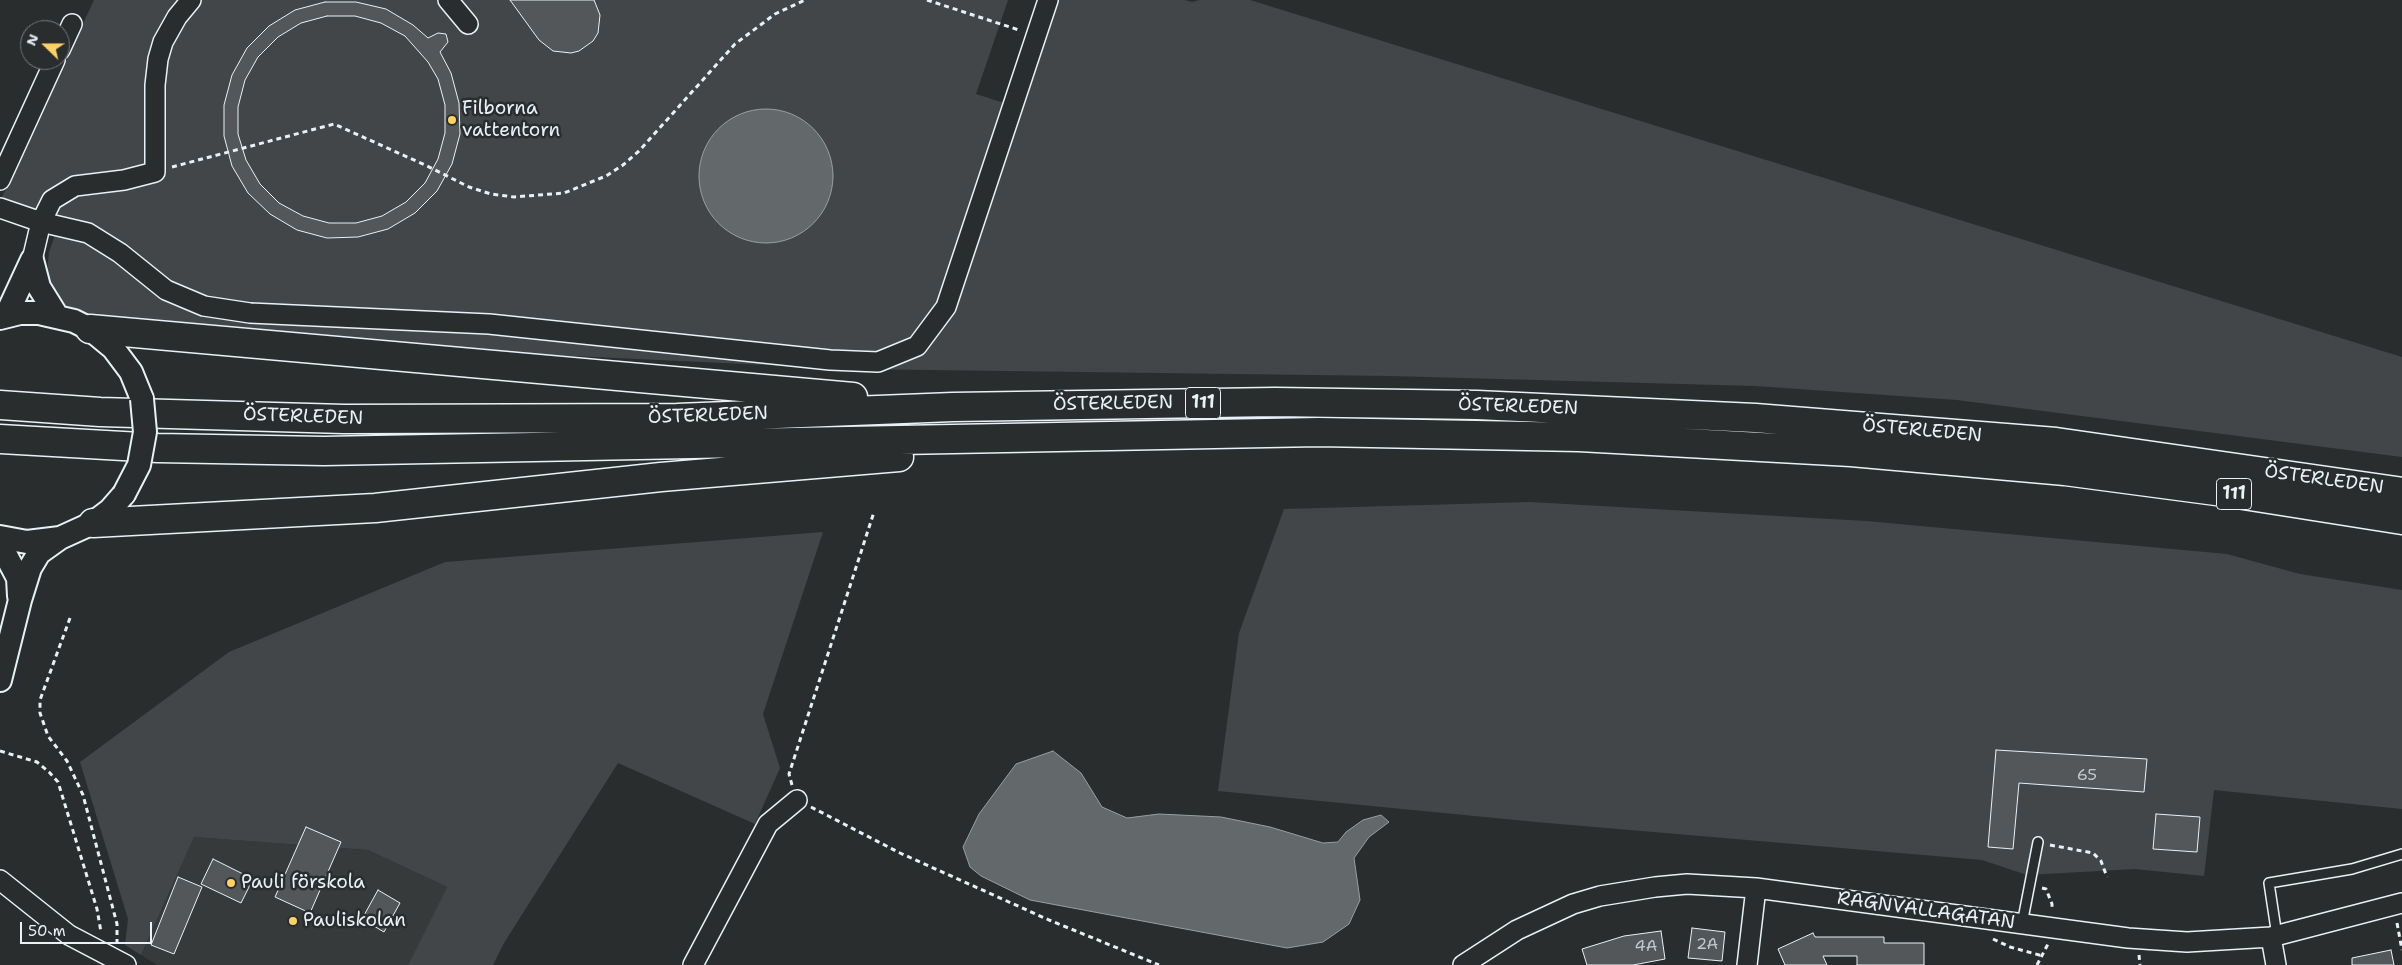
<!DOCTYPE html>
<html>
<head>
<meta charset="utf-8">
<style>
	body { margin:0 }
	#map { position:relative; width:2402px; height:965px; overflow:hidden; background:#2a2d2e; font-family:"Shantell Sans",sans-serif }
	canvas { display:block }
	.north { position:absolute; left:20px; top:20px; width:50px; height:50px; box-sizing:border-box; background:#2a2d2e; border:1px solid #767b7f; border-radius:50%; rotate:292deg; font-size:14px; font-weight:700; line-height:20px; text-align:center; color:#e8f1f8 }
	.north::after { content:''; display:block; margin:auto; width:18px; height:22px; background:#ffd166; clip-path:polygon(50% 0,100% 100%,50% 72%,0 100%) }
	.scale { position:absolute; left:20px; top:922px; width:132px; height:22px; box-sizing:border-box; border:2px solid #e8f1f8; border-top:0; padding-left:6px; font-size:15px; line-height:18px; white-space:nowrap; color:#e8f1f8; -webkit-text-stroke:4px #2a2d2e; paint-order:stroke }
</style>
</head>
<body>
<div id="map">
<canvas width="2402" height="965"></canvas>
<div class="north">N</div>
<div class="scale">50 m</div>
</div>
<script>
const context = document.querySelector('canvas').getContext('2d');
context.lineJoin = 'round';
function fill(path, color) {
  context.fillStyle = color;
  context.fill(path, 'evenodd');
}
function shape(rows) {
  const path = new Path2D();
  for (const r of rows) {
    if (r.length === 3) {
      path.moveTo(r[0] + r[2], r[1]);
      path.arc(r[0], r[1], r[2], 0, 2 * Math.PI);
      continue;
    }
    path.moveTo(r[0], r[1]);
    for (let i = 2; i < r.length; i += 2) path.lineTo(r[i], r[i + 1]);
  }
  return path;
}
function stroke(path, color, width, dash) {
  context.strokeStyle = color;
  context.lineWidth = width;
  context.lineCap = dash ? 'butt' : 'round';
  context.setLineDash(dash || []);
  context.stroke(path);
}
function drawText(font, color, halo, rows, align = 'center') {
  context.font = font + ' "Shantell Sans",sans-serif';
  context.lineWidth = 5;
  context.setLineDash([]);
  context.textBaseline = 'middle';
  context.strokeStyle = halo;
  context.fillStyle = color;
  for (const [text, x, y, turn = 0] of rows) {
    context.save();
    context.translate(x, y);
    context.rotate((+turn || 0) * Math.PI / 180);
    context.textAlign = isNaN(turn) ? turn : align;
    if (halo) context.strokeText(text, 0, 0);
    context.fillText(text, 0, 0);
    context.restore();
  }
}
fill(shape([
	[194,837,368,850,447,887,408,965,157,965,141,955]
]), '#363a3b');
fill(shape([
	[94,0,1008,0,976,94,1020,108,1056,0,1185,0,1192,2,1200,0,1250,0,2402,357,2402,457,1957,400,1755,386,1390,376,852,369,379,347,98,320,54,300,46,281,49,252,61,218,22,209,2,197],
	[1530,502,1866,521,2227,554,2300,574,2402,590,2402,809,2214,790,2204,876,2135,869,2027,875,1982,860,1536,822,1218,791,1239,633,1284,509],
	[823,532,763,714,780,768,755,824,618,763,504,943,493,965,408,965,447,887,368,850,194,837,141,955,125,945,128,919,80,762,229,652,445,562]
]), '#424648');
const water = shape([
	[766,176,67],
	[1053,751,1081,773,1102,807,1127,818,1159,814,1221,817,1270,827,1323,843,1338,842,1346,832,1363,820,1381,815,1389,822,1369,837,1354,858,1360,900,1349,924,1323,942,1287,948,1030,900,981,876,970,867,963,847,979,814,1016,764,1053,751]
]);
fill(water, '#63686b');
stroke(water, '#989fa3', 1);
const building = shape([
	[510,0,594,0,600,15,598,33,593,41,579,51,571,53,553,51,539,40,510,0],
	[325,2,356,2,386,9,413,25,428,38,438,33,446,34,448,42,440,52,451,73,459,103,460,134,452,164,437,191,415,213,388,229,358,237,327,238,297,230,270,214,248,193,232,166,224,136,224,105,232,75,247,48,269,26,295,10,325,2],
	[327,16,355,16,381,23,405,36,428,62,438,79,445,105,445,133,438,159,425,183,406,202,382,216,356,223,329,223,303,216,279,203,260,184,246,160,238,134,238,107,245,80,258,57,278,37,301,23,327,16],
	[1996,750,2147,759,2144,792,2019,783,2013,849,1988,847,1996,750],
	[2156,814,2200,817,2197,852,2153,849,2156,814],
	[306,827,341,842,310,913,275,897,306,827],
	[213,859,253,879,241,903,201,884,213,859],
	[178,877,202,887,174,954,151,945,178,877],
	[378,890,400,903,384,932,362,919,378,890],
	[1692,928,1725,932,1722,961,1688,958,1692,928],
	[1661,931,1665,959,1633,965,1587,965,1582,949,1624,936,1661,931],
	[1813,933,1815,937,1884,937,1884,943,1924,943,1924,965,1857,965,1857,956,1823,956,1827,965,1785,965,1778,949,1813,933],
	[2391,950,2394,965,2352,965,2352,958,2391,950]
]);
fill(building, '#535759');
stroke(building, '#e8f1f8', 1);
const service = shape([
	[2022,924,2038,842],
	[2277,936,2269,883,2352,869,2402,854]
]);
const minor = shape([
	[448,0,468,24],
	[60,50,72,24],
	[0,180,55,60],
	[0,208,41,222,88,233,120,253,166,290,204,306,250,313,489,324,830,360,878,362,917,346,946,307,1048,0],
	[32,260,41,222,52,200,75,186,124,180,155,172,155,85,158,59,163,42,177,17,191,0],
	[0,880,69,935,126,965],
	[2271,937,2276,965],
	[693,965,768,824,797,800],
	[1463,965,1517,930,1573,904,1600,896,1655,887,1687,884,1756,888,2128,938,2187,942,2271,937,2402,903],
	[1747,965,1756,888]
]);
const tertiary = shape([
	[32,260,39,287,57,316],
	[6,316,32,260],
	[0,318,20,313,39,313,74,321,90,329,113,348,131,372,142,399],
	[0,537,27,542,60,538,93,523,110,510,124,494],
	[0,544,18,578,19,596],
	[0,680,20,600,30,568,39,553,60,538]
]);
const primary = shape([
	[90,329,853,397],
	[0,405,100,412,344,419,677,418,953,407,1275,402,1477,405,1755,418,2056,442,2402,492],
	[0,439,158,448,324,451,1319,432,1579,437,1851,452,2065,471,2231,493,2402,520],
	[93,523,375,508,661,477,899,457]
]);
stroke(service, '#e8f1f8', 12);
stroke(minor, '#e8f1f8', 22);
stroke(tertiary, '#e8f1f8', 26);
stroke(primary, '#e8f1f8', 31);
stroke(shape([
	[927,0,1019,30],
	[172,167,334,124,425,165,469,187,491,194,514,197,564,193,606,176,623,165,639,151,735,44,775,14,805,0],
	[70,618,40,700,40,713,48,736,67,761,83,795,117,924,117,942],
	[0,751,37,762,49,772,58,782,97,909,101,932],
	[792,785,789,774,874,512],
	[811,807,900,853,1049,920,1159,965],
	[2050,845,2093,853,2101,861,2107,877],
	[2042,888,2046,889,2052,904,2052,910],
	[2397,923,2402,950],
	[1993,939,2010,947,2043,956],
	[2139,955,2140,965],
	[2037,965,2048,944]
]), '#e8f1f8', 3, [5, 4]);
stroke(service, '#2a2d2e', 9);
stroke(minor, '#2a2d2e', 19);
stroke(tertiary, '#2a2d2e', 22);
stroke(primary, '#2a2d2e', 28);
const tertiaryBridge = shape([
	[124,494,139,465,145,432,142,399]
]);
stroke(tertiaryBridge, '#e8f1f8', 26, []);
stroke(tertiaryBridge, '#2a2d2e', 22);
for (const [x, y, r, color] of [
	[452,120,5,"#ffd166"],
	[231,883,5,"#ffd166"],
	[293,921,5,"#ffd166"]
]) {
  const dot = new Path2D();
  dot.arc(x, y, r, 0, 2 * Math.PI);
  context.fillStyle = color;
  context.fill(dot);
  stroke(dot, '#2a2d2e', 2);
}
drawText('16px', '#c3cad0', null, [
	["65",2087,776],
	["2A",1707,945],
	["4A",1646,947]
]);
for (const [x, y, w] of [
	[1203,403,35],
	[2234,494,35]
]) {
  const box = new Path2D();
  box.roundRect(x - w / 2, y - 15.5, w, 31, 4);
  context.fillStyle = '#2a2d2e';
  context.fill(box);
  stroke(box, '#e8f1f8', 1);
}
drawText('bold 18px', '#e8f1f8', null, [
	["111",1203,403],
	["111",2234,494]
]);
drawText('19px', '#e8f1f8', '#2a2d2e', [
	["Filborna",462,109],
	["vattentorn",462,131],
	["Pauli förskola",241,883],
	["Pauliskolan",303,921]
], 'left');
drawText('19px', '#e8f1f8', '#2a2d2e', [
	["ÖSTERLEDEN",1113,404,-1],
	["ÖSTERLEDEN",1518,407,2],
	["ÖSTERLEDEN",708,416,-2],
	["ÖSTERLEDEN",303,417,2],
	["ÖSTERLEDEN",1922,431,5],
	["ÖSTERLEDEN",2324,480,8],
	["RAGNVALLAGATAN",1926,911,8]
]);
</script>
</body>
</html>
